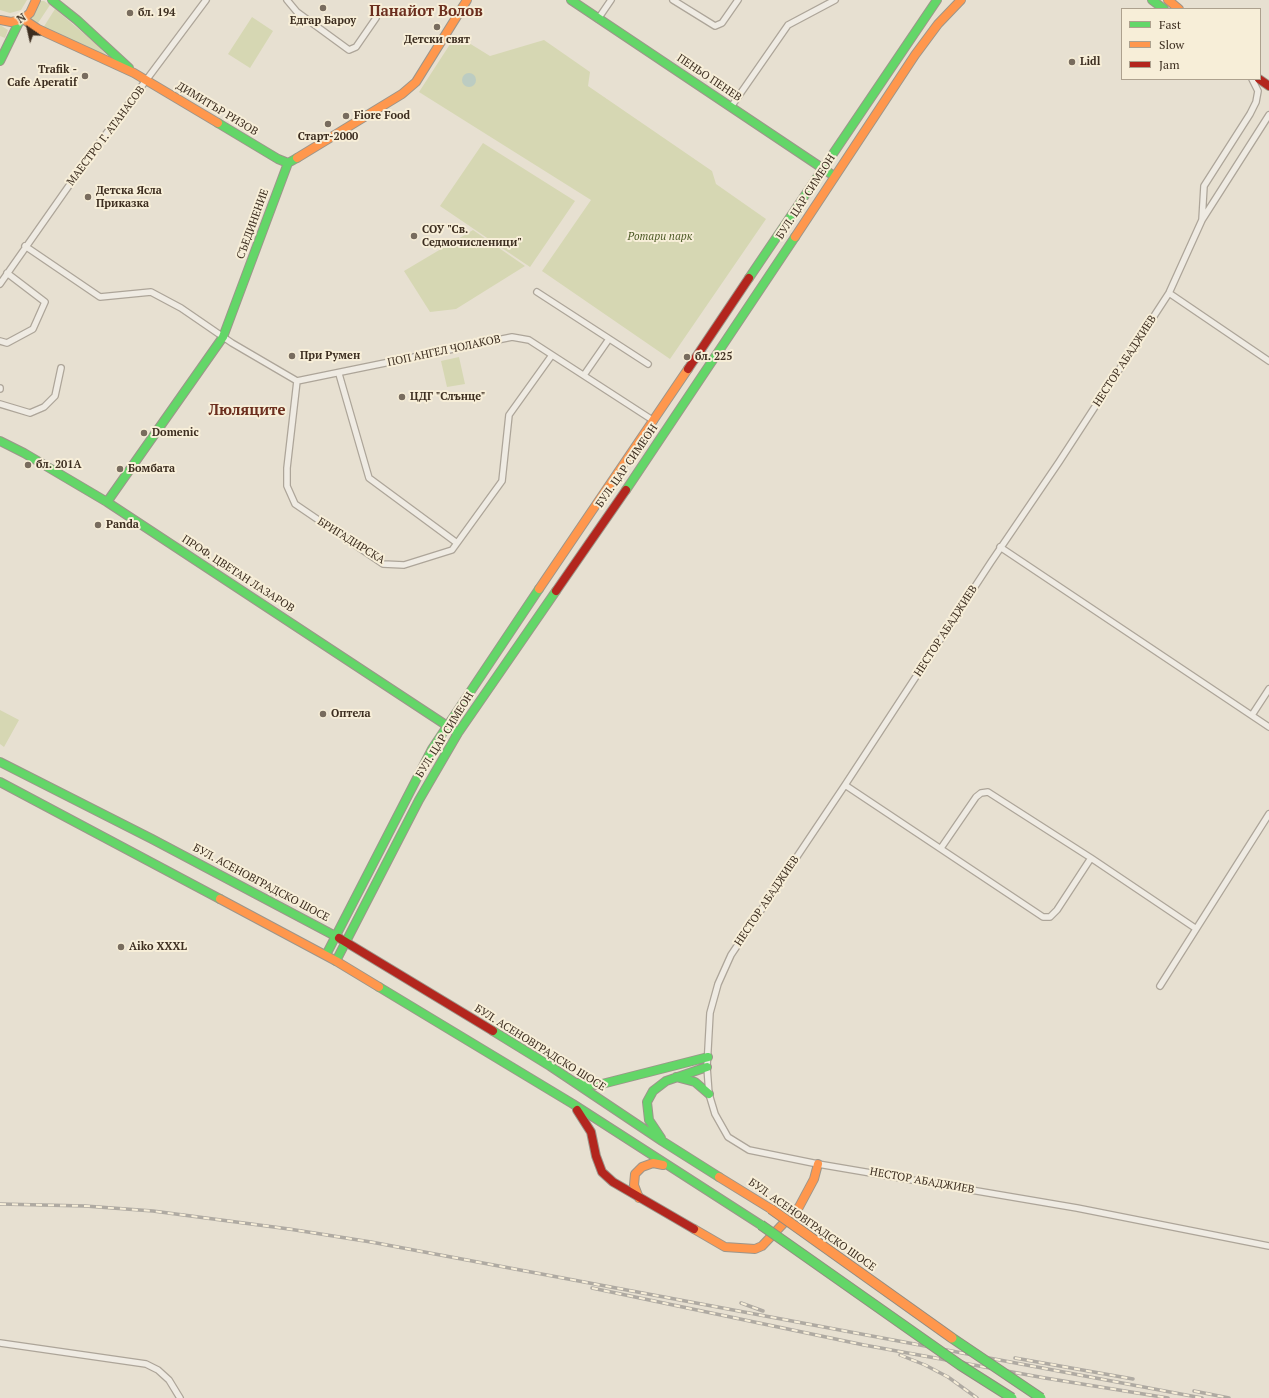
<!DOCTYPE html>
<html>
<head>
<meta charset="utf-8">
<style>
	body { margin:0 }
	#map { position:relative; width:1269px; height:1398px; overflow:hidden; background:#e7e0d1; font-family:"PT Serif",serif }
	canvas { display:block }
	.legend { position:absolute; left:1121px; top:8px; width:140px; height:72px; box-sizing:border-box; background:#f7eed8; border:1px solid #ada18e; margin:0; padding:5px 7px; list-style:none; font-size:12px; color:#3d2e20 }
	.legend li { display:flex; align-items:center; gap:8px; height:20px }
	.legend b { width:20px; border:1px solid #ada18e }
	.north { position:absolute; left:8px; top:8px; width:40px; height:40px; -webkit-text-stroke:3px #f7eed8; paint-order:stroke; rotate:326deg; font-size:11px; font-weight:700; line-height:16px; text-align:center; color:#3d2e20 }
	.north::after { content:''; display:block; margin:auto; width:14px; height:18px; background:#3d2e20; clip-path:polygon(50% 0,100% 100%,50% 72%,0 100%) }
</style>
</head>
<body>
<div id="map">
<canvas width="1269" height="1398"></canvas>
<ul class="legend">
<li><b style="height:5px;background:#63d668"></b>Fast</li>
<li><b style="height:5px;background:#ff974d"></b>Slow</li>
<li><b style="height:5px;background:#b3261e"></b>Jam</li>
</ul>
<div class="north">N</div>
</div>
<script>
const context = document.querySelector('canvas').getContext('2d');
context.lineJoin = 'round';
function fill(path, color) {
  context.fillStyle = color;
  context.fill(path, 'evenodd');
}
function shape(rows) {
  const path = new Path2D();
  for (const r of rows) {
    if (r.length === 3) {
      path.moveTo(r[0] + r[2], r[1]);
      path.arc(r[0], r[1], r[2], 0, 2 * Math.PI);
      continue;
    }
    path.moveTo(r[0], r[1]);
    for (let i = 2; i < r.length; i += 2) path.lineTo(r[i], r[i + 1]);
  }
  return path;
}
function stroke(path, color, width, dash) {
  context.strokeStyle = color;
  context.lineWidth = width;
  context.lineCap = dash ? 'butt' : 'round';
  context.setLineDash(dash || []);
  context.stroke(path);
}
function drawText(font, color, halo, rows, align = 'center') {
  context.font = font + ' "PT Serif",serif';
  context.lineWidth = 4;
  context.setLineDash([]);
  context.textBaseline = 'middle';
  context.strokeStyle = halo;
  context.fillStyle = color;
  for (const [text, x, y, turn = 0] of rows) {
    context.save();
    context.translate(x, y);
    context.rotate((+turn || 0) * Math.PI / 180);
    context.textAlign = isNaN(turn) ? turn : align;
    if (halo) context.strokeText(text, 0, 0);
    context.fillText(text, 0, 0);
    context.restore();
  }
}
fill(shape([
	[0,0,27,0,21,10,10,13,0,10],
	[40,1,44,1,50,5,36,26,30,20],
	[55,9,95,43,106,55,90,50,43,28],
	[252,17,273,31,250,68,228,54],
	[0,25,8,30,5,38,0,36],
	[456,35,490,56,544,40,590,72,588,86,712,171,716,184,766,219,670,359,542,271,591,200,419,92],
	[483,143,575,201,530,267,440,206],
	[473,230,525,266,456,309,430,312,404,271],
	[459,357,465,384,447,387,441,361],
	[0,710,19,720,4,747,0,744]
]), '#d6d7b3');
fill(shape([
	[469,80,7]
]), '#bcccc2');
const street = shape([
	[287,0,297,12,349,50,356,47,376,18],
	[673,0,715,26,722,23,738,0],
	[598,19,611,0],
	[731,107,788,25,835,0],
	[1269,115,1202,220,1169,293,1059,462,991,562,845,785,731,955,718,984,710,1013,707,1067,709,1094,715,1114,728,1137,749,1150,818,1164,1077,1208,1269,1246],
	[1202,220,1204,186,1250,114,1256,102,1258,91,1252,79],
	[25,246,100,297,151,292,181,308,232,343,297,381,512,337,529,340,654,421],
	[0,284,94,150,206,0],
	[537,292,648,364],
	[1169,293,1269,361],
	[0,341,7,343,33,329,45,302,7,273],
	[339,374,369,478,457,543],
	[584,375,609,339],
	[297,381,287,468,287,486,295,504,383,564,404,565,452,550,502,481,509,415,552,355],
	[0,388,0,389],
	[0,404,30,413,44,407,55,396,61,368],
	[1000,547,1269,727],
	[1252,715,1269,689],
	[845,785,1043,917,1050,917,1057,910,1091,858],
	[941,848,976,797,981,793,988,792,1091,858,1195,928],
	[1160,986,1269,814],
	[0,1343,146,1364,158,1370,169,1380,180,1398]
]);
const fast = shape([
	[52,0,77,20,129,68],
	[571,0,834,176],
	[1152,0,1164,9],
	[0,61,20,20],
	[218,123,278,159,288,163],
	[749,278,937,0],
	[0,441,24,453,107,502,458,733],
	[626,490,795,237],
	[107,502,223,337,288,163,297,158],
	[0,762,152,839,339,938],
	[0,782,220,899],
	[326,955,432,749,539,589],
	[336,961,419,800,458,733,556,591],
	[379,987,573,1104,761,1225],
	[493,1031,550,1066,662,1141,719,1177],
	[676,1077,695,1082,709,1094],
	[577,1083,598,1085,708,1057],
	[661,1138,649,1120,647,1102,653,1091,666,1081,707,1067]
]);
const slow = shape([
	[1168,0,1179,9],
	[23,19,38,29,134,73,218,123],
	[0,20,11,22,23,19,30,13,36,0],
	[297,158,402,94,416,82,467,0],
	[795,237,915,55,938,24,961,0],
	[539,589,688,369],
	[220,899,336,961,379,987],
	[719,1177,771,1209],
	[639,1198,634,1185,635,1174,642,1167,653,1163,663,1165],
	[694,1229,725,1247,755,1249,762,1246,799,1207,814,1179,818,1164]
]);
const jam = shape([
	[1259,79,1269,86],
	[688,369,749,278],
	[556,591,626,490],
	[339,938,493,1031],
	[577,1110,591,1132,596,1156,602,1172,613,1182,694,1229]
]);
stroke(street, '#ada599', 8);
stroke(fast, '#9c958a', 10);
stroke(slow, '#9c958a', 10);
stroke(jam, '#9c958a', 10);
stroke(street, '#efebe3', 5.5);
stroke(fast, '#63d668', 8);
stroke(slow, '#ff974d', 8);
stroke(jam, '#b3261e', 8);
const rail = shape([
	[0,1204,85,1206,153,1211,289,1229,371,1242,1202,1398],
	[592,1288,864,1345,1045,1378,1168,1398],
	[741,1303,763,1311],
	[900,1355,925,1365,948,1377,977,1398],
	[1015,1358,1133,1379],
	[1194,1391,1229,1398]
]);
stroke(rail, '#afaaa2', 3.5);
stroke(rail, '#f7eed8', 2, [6]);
const fastBridge = shape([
	[761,1225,960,1365,1012,1398],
	[952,1338,1041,1398]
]);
const slowBridge = shape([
	[771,1209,952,1338]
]);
stroke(fastBridge, '#928b80', 11, []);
stroke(slowBridge, '#928b80', 11, []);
stroke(fastBridge, '#63d668', 9);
stroke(slowBridge, '#ff974d', 9);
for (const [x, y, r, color] of [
	[323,8,4,"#786c5e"],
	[130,13,4,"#786c5e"],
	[437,27,4,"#786c5e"],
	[1072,62,4,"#786c5e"],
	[85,76,4,"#786c5e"],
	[346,116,4,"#786c5e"],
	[328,124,4,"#786c5e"],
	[88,197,4,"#786c5e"],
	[414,236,4,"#786c5e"],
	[292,356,4,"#786c5e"],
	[687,357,4,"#786c5e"],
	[402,397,4,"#786c5e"],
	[144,433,4,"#786c5e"],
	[28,465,4,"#786c5e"],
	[120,469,4,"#786c5e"],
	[98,525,4,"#786c5e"],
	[323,714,4,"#786c5e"],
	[121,947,4,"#786c5e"]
]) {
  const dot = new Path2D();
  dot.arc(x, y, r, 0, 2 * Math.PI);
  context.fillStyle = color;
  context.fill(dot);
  stroke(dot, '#f7eed8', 1.5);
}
drawText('bold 11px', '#3d2e20', '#f7eed8', [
	["бл. 194",138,13],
	["Едгар Бароу",323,21,"center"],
	["Детски свят",437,40,"center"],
	["Lidl",1080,62],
	["Trafik -",77,70,"right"],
	["Cafe Aperatif",77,83,"right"],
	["Fiore Food",354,116],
	["Старт-2000",328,137,"center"],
	["Детска Ясла",96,191],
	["Приказка",96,204],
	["СОУ \"Св.",422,230],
	["Седмочисленици\"",422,243],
	["При Румен",300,356],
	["бл. 225",695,357],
	["ЦДГ \"Слънце\"",410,397],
	["Domenic",152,433],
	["бл. 201А",36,465],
	["Бомбата",128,469],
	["Panda",106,525],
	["Оптела",331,714],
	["Aiko XXXL",129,947]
], 'left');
drawText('11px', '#3d2e20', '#f7eed8', [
	["ПЕНЬО ПЕНЕВ",709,78,34],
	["ДИМИТЪР РИЗОВ",217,109,31],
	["МАЕСТРО Г. АТАНАСОВ",106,136,-53],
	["БУЛ. ЦАР СИМЕОН",806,197,-57],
	["СЪЕДИНЕНИЕ",253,224,-70],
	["ПОП АНГЕЛ ЧОЛАКОВ",444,351,-12],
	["НЕСТОР АБАДЖИЕВ",1125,361,-57],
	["БУЛ. ЦАР СИМЕОН",627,466,-55],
	["БРИГАДИРСКА",351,541,32],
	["ПРОФ. ЦВЕТАН ЛАЗАРОВ",238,574,33],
	["НЕСТОР АБАДЖИЕВ",946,631,-57],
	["БУЛ. ЦАР СИМЕОН",445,735,-58],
	["БУЛ. АСЕНОВГРАДСКО ШОСЕ",261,883,28],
	["НЕСТОР АБАДЖИЕВ",767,901,-56],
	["БУЛ. АСЕНОВГРАДСКО ШОСЕ",540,1048,32],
	["НЕСТОР АБАДЖИЕВ",922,1181,10],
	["БУЛ. АСЕНОВГРАДСКО ШОСЕ",812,1225,35]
]);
drawText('italic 11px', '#4d5a26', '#f7eed8', [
	["Ротари парк",660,237]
]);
drawText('bold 15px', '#6b2e1e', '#f7eed8', [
	["Панайот Волов",426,12],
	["Люляците",247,411]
]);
</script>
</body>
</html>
